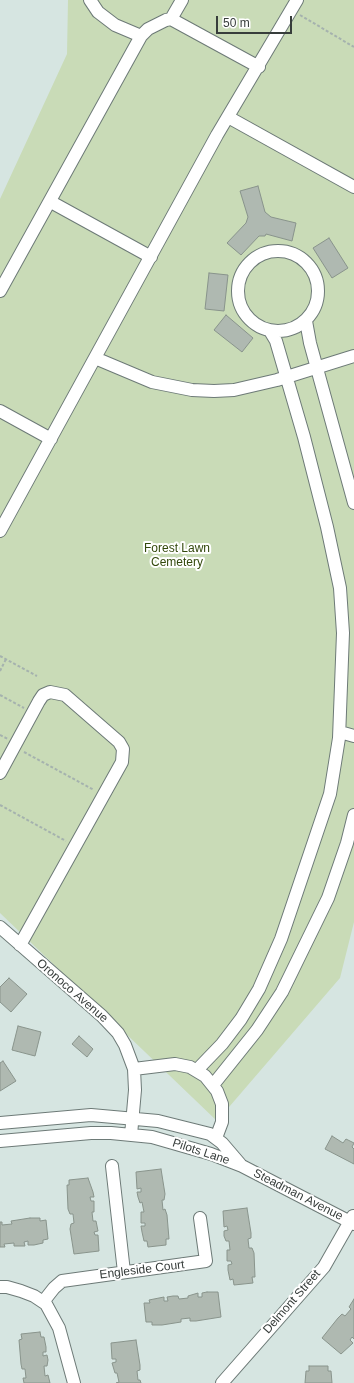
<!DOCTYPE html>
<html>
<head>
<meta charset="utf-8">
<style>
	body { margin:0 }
	#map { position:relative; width:354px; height:1383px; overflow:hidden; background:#d6e5e1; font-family:Arial,sans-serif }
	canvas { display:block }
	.scale { position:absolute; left:216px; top:16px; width:76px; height:18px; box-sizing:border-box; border:2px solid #373d3b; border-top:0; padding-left:5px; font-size:12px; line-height:14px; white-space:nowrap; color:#373d3b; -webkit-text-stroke:3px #fff; paint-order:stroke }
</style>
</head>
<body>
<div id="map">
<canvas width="354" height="1383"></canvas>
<div class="scale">50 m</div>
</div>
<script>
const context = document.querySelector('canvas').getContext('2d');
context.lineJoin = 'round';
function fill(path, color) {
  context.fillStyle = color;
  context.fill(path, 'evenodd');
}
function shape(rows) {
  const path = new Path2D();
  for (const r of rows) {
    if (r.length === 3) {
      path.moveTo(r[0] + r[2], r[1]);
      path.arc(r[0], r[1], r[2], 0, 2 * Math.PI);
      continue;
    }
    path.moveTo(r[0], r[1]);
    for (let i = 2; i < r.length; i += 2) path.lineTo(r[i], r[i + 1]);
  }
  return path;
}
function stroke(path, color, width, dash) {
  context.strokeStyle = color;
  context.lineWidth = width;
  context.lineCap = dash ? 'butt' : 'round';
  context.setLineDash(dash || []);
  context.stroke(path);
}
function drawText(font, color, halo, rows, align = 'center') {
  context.font = font + ' Arial,sans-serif';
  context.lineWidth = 4;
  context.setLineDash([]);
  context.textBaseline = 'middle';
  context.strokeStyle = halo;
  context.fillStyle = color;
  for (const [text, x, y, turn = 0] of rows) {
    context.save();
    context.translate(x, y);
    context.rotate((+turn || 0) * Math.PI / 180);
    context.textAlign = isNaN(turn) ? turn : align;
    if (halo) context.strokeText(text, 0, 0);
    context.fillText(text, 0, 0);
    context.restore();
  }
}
fill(shape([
	[68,0,354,0,354,922,340,978,217,1121,0,913,0,199,67,54]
]), '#c9dbb7');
const building = shape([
	[258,186,265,212,271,217,296,223,292,241,266,234,265,236,259,236,241,255,227,243,246,223,248,217,240,191,258,186],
	[329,238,348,268,332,278,313,248,329,238],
	[209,273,228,275,224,311,205,309,209,273],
	[226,315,253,338,242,352,214,330,226,315],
	[9,978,27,994,11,1012,0,1002,0,987,9,978],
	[18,1026,41,1032,35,1056,12,1050,18,1026],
	[79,1036,93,1049,87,1057,72,1044,79,1036],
	[3,1061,16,1081,0,1091,0,1063,3,1061],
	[332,1136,343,1143,346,1139,354,1143,352,1147,354,1149,354,1164,325,1149,332,1136],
	[161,1169,165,1194,164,1200,162,1200,163,1210,165,1209,167,1215,169,1239,166,1239,166,1245,148,1247,147,1241,144,1241,142,1232,141,1226,145,1226,145,1223,141,1223,141,1212,144,1212,142,1202,140,1203,138,1197,137,1192,141,1192,141,1188,137,1189,136,1172,161,1169],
	[88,1178,93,1192,94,1197,90,1197,91,1201,94,1201,94,1212,92,1212,93,1221,96,1221,98,1231,94,1232,95,1235,98,1235,99,1251,74,1254,70,1229,71,1224,74,1223,73,1214,70,1214,68,1209,67,1185,69,1185,69,1180,88,1178],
	[247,1208,251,1233,251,1238,248,1239,249,1248,252,1248,254,1253,255,1277,252,1277,253,1283,234,1285,233,1279,230,1280,228,1270,228,1265,232,1264,231,1261,227,1261,227,1250,230,1250,229,1241,226,1241,224,1236,224,1231,228,1230,227,1226,224,1227,223,1211,247,1208],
	[30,1218,40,1218,40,1221,46,1220,48,1239,43,1240,43,1243,34,1245,28,1245,28,1241,24,1242,25,1246,14,1246,14,1243,4,1244,5,1247,0,1247,0,1222,2,1222,2,1225,12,1224,11,1221,30,1218],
	[207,1292,218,1292,221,1317,196,1321,190,1321,190,1318,181,1319,181,1322,162,1325,152,1325,152,1322,146,1322,144,1303,150,1303,149,1300,164,1297,164,1301,168,1301,167,1297,173,1296,178,1296,179,1299,188,1298,188,1296,198,1293,198,1297,202,1297,202,1293,207,1292],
	[354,1299,354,1339,352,1337,350,1340,353,1343,341,1354,322,1338,338,1318,342,1314,345,1316,351,1309,349,1307,354,1299],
	[40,1332,41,1337,44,1337,46,1347,46,1352,43,1352,43,1356,47,1355,48,1360,47,1366,44,1366,45,1376,48,1375,50,1383,24,1383,23,1378,26,1378,25,1369,22,1369,21,1364,19,1340,22,1339,21,1334,40,1332],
	[136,1340,140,1365,140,1370,137,1371,138,1380,140,1380,141,1383,116,1383,119,1382,117,1373,115,1373,112,1363,116,1362,116,1359,112,1359,111,1343,136,1340],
	[309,1366,328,1366,328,1371,331,1371,332,1383,305,1383,306,1371,309,1371,309,1366]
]);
fill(building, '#afb9b1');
stroke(building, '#89948c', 1);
const minor = shape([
	[90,0,98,12,115,25,141,36],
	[171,19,182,0],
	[228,117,354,187],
	[51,202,151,257],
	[278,291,40],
	[0,291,141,36,148,29,166,20,171,19,259,67],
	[306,321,310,343,354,503],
	[95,358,152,382,192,390,214,391,234,390,277,380,354,356],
	[0,411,51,439],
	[0,531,217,135,297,0],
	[340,732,354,736],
	[0,773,39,701,43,695,50,692,65,695,119,742,123,749,122,762,20,945],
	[0,927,102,1016,118,1033,125,1045,134,1069,135,1090,131,1135],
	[134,1069,175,1064,190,1067,205,1076,217,1091,222,1104,222,1122,216,1138],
	[197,1070,222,1044,241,1019,259,989,281,939,330,794,339,738,343,633,340,588,327,527,304,437,276,341,270,331],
	[213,1085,257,1030,282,992,328,898,347,843,354,815],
	[0,1123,91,1115,158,1121,210,1134,222,1143,240,1164],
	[0,1141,91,1133,111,1133,152,1137,211,1154,242,1166,354,1224],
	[112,1166,124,1272],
	[0,1287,7,1287,21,1291,34,1296,46,1304,59,1328,74,1383],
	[43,1302,54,1288,62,1281,206,1261,200,1218],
	[222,1383,324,1267,353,1216]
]);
stroke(minor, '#6d7a77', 14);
stroke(shape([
	[300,15,354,47],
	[0,656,37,676],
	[0,671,6,659],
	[0,695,24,708],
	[0,735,8,739],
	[24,752,94,790],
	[0,805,66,841]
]), '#a5b2ae', 2, [3, 2]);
stroke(minor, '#fff', 12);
drawText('12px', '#33490d', '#fff', [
	["Forest Lawn",177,549],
	["Cemetery",177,563]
]);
drawText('12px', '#373d3b', '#fff', [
	["Oronoco Avenue",72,991,41],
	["Pilots Lane",201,1152,18],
	["Steadman Avenue",298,1195,27],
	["Engleside Court",142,1270,-7],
	["Delmont Street",292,1302,-49]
]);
</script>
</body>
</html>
